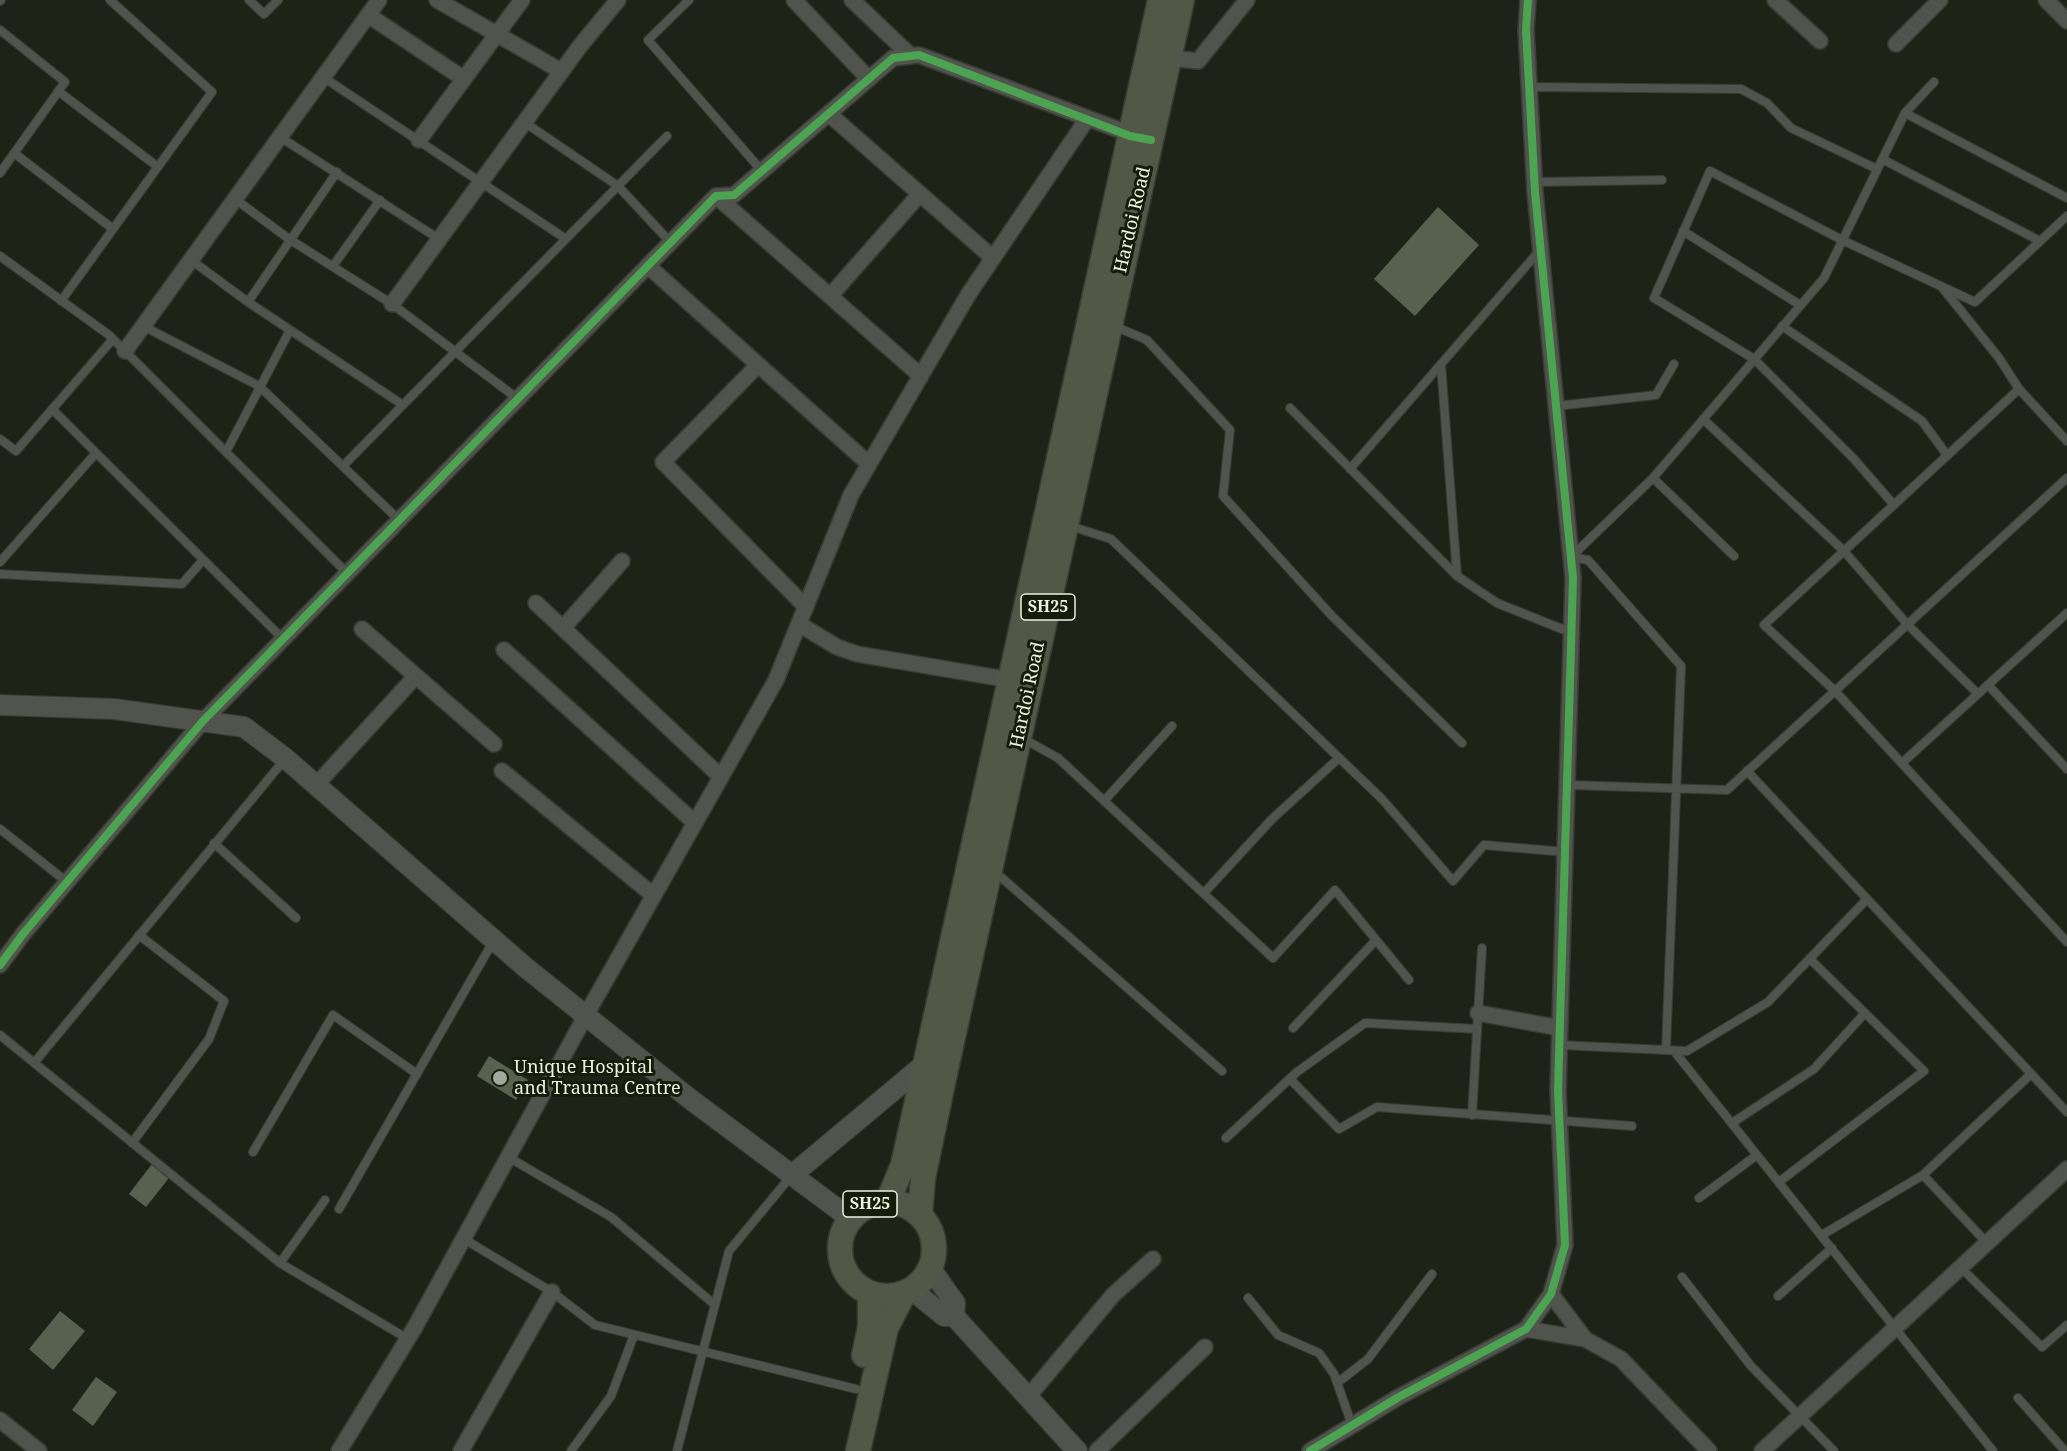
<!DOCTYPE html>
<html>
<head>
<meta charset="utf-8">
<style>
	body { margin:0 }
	canvas { display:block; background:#1e2318 }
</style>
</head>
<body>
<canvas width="2067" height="1451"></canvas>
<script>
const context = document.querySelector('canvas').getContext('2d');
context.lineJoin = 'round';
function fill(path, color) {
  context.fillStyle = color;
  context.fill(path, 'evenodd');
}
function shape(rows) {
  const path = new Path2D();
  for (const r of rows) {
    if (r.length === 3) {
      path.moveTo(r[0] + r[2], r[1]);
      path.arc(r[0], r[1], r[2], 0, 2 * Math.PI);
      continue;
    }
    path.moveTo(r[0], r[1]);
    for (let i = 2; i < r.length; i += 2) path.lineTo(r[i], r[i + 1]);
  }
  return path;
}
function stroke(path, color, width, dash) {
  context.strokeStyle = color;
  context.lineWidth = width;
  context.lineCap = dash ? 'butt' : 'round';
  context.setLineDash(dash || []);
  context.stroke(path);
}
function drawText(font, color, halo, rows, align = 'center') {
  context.font = font + ' "Noto Serif",serif';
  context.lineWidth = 6;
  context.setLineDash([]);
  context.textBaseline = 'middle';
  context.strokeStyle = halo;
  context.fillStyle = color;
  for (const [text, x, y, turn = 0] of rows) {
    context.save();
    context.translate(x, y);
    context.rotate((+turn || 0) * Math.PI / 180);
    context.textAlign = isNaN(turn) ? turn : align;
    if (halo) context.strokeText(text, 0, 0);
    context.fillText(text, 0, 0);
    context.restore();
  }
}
fill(shape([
	[1438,207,1479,245,1415,316,1374,279],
	[489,1056,528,1080,516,1100,477,1076],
	[152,1164,169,1178,146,1207,129,1194],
	[60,1311,85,1331,53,1370,29,1349],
	[96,1377,117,1392,93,1426,72,1410]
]), '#586050');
const service = shape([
	[249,0,264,14,278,0],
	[689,0,648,40,762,171],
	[0,1,1,0],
	[0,30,65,82,0,173],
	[323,77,566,239],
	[1529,87,1741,89,1767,103,1791,128,1877,169],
	[58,91,158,167],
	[1905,113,2067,198],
	[524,122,618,186,671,243],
	[280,137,439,239],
	[14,153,113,229],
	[1882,159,2040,241],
	[337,172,248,302,403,405],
	[1535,182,1662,180],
	[235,199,289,239,392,304,518,399],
	[1683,231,1800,305],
	[0,256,109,335,347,573],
	[191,260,248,302],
	[333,266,380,200],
	[1941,286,1999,358,2019,389,2067,441],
	[61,301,212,92,110,0],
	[143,326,259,386,399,520],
	[1114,326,1147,340,1230,430,1223,496,1332,616,1462,743],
	[1782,326,1922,421,1947,455],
	[1441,364,1457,576],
	[2019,389,1764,625,1835,691,2067,942],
	[1556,406,1656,395,1674,364],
	[1290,408,1457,576,1497,603,1572,633],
	[52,409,283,639],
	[1703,419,1844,551,1907,624,1978,694],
	[0,439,16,451,113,339],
	[226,452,290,330],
	[343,466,667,136],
	[1350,469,1540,250],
	[1653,478,1734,556],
	[1894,505,1854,459,1754,359,1654,298,1710,171,1842,240,1975,302,2067,216],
	[1070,526,1111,539,1382,799,1453,881,1484,845,1566,852],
	[1572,556,1653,478,1824,278,1905,113,1934,82],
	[1571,557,1588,560,1681,666,1666,1050],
	[0,562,96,453],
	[0,574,182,584,203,560],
	[1988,685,2067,769],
	[1024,739,1058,758,1273,958,1335,890,1409,980],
	[1902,763,2067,613],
	[1747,771,2067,1112],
	[1568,785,1727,790,2067,478],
	[1104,801,1172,726],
	[0,829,67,882],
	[214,843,296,918],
	[994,871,1222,1071],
	[1204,893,1272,819,1339,758],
	[1293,1028,1376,940],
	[0,1035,280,1263,408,1339],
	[1560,1045,1687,1051,1768,1002,1867,899],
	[1674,1051,1993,1451],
	[34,1063,285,759],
	[1290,1079,1339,1129,1377,1107,1632,1126],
	[1472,1115,1482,948],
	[1732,1123,1814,1069,1865,1013],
	[1226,1138,1297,1072,1365,1023,1477,1029],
	[132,1143,209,1039,224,1001,139,935],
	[253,1152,333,1015,417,1074],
	[508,1157,611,1217,715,1305],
	[1923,1175,1987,1243],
	[1779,1182,1924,1071,1810,959],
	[1699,1198,1757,1155],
	[339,1209,494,940],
	[1822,1235,1923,1175,2031,1074],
	[464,1239,552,1292,595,1325,856,1389],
	[280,1263,325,1200],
	[1961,1268,2042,1347,2067,1325],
	[1682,1277,1751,1366,1834,1451],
	[1778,1296,1832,1248],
	[1248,1298,1278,1335,1319,1353,1334,1374,1352,1425],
	[1337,1383,1368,1359,1432,1274],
	[2018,1398,2065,1451],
	[571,1451,611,1396,634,1335],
	[677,1451,729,1251,791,1176]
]);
const minor = shape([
	[437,0,561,71],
	[794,0,869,79],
	[852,0,911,56],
	[1775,0,1820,41],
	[2046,0,2067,21],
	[368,15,464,79],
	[1896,44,1940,0],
	[1169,58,1198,61,1247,0],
	[829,114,993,258],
	[419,140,522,0],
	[716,196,921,376],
	[648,266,869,464],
	[830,296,920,194],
	[392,304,580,46,618,0],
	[125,351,379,0],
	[758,365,663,462,806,607],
	[536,603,720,776],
	[799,624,837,647,857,654,1011,680],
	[563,628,622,561],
	[362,629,494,744],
	[504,650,694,822],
	[502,771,653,895],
	[316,785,415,677],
	[0,965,23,934,203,721,716,196,734,195,893,58,919,55,1138,137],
	[1478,1013,1560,1028],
	[1551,1294,1585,1339],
	[1526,1329,1585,1339,1621,1359,1709,1451],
	[1028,1397,1113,1295,1153,1259],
	[0,1420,39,1451],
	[339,1451,415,1327,586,1015,776,680,851,495,968,295,1087,119],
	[461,1451,552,1292],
	[1097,1451,1205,1347],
	[1310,1451,1397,1398,1526,1329,1551,1294,1565,1245,1558,1090,1573,578,1535,192,1526,30,1528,0],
	[1762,1451,2067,1169]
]);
const tertiary = shape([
	[0,705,114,709,244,727,285,758,525,967,690,1099,851,1219],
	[792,1175,926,1063,933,1064],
	[930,1268,955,1303,954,1316],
	[911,1289,944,1316,954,1316,1077,1451]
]);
const primary = shape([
	[888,1201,903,1165,1160,0],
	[887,1249,47],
	[920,1215,923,1178,944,1078,1182,0],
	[864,1355,870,1327,870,1293],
	[858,1451,886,1328,904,1293]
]);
stroke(service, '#393c34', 10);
stroke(minor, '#393c34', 18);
stroke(tertiary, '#393c34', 22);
stroke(primary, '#393c34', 27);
stroke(service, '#50544c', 8);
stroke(minor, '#50544c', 15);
stroke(tertiary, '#50544c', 20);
stroke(primary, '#515848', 24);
stroke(shape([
	[0,965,23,934,203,721,716,196,734,195,893,58,919,55,1130,136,1151,140],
	[1310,1451,1397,1398,1526,1329,1551,1294,1565,1245,1558,1090,1573,578,1535,192,1526,30,1528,0]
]), '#4ca352', 8);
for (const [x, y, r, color] of [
	[500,1078,8,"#a3a89c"]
]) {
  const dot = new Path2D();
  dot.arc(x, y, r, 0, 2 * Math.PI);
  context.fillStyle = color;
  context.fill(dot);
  stroke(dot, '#151d0a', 2);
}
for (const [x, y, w] of [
	[1048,607,54],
	[870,1204,54]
]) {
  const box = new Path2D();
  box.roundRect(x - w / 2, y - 13, w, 26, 4.5);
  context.fillStyle = '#151d0a';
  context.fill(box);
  stroke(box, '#eaf0e3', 1.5);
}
drawText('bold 16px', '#eaf0e3', null, [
	["SH25",1048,607],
	["SH25",870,1204]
]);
drawText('18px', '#eaf0e3', '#151d0a', [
	["Hardoi Road",1133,220,-77],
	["Hardoi Road",1028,695,-78]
]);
drawText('18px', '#eaf0e3', '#151d0a', [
	["Unique Hospital",514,1068],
	["and Trauma Centre",514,1089]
], 'left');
</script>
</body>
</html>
